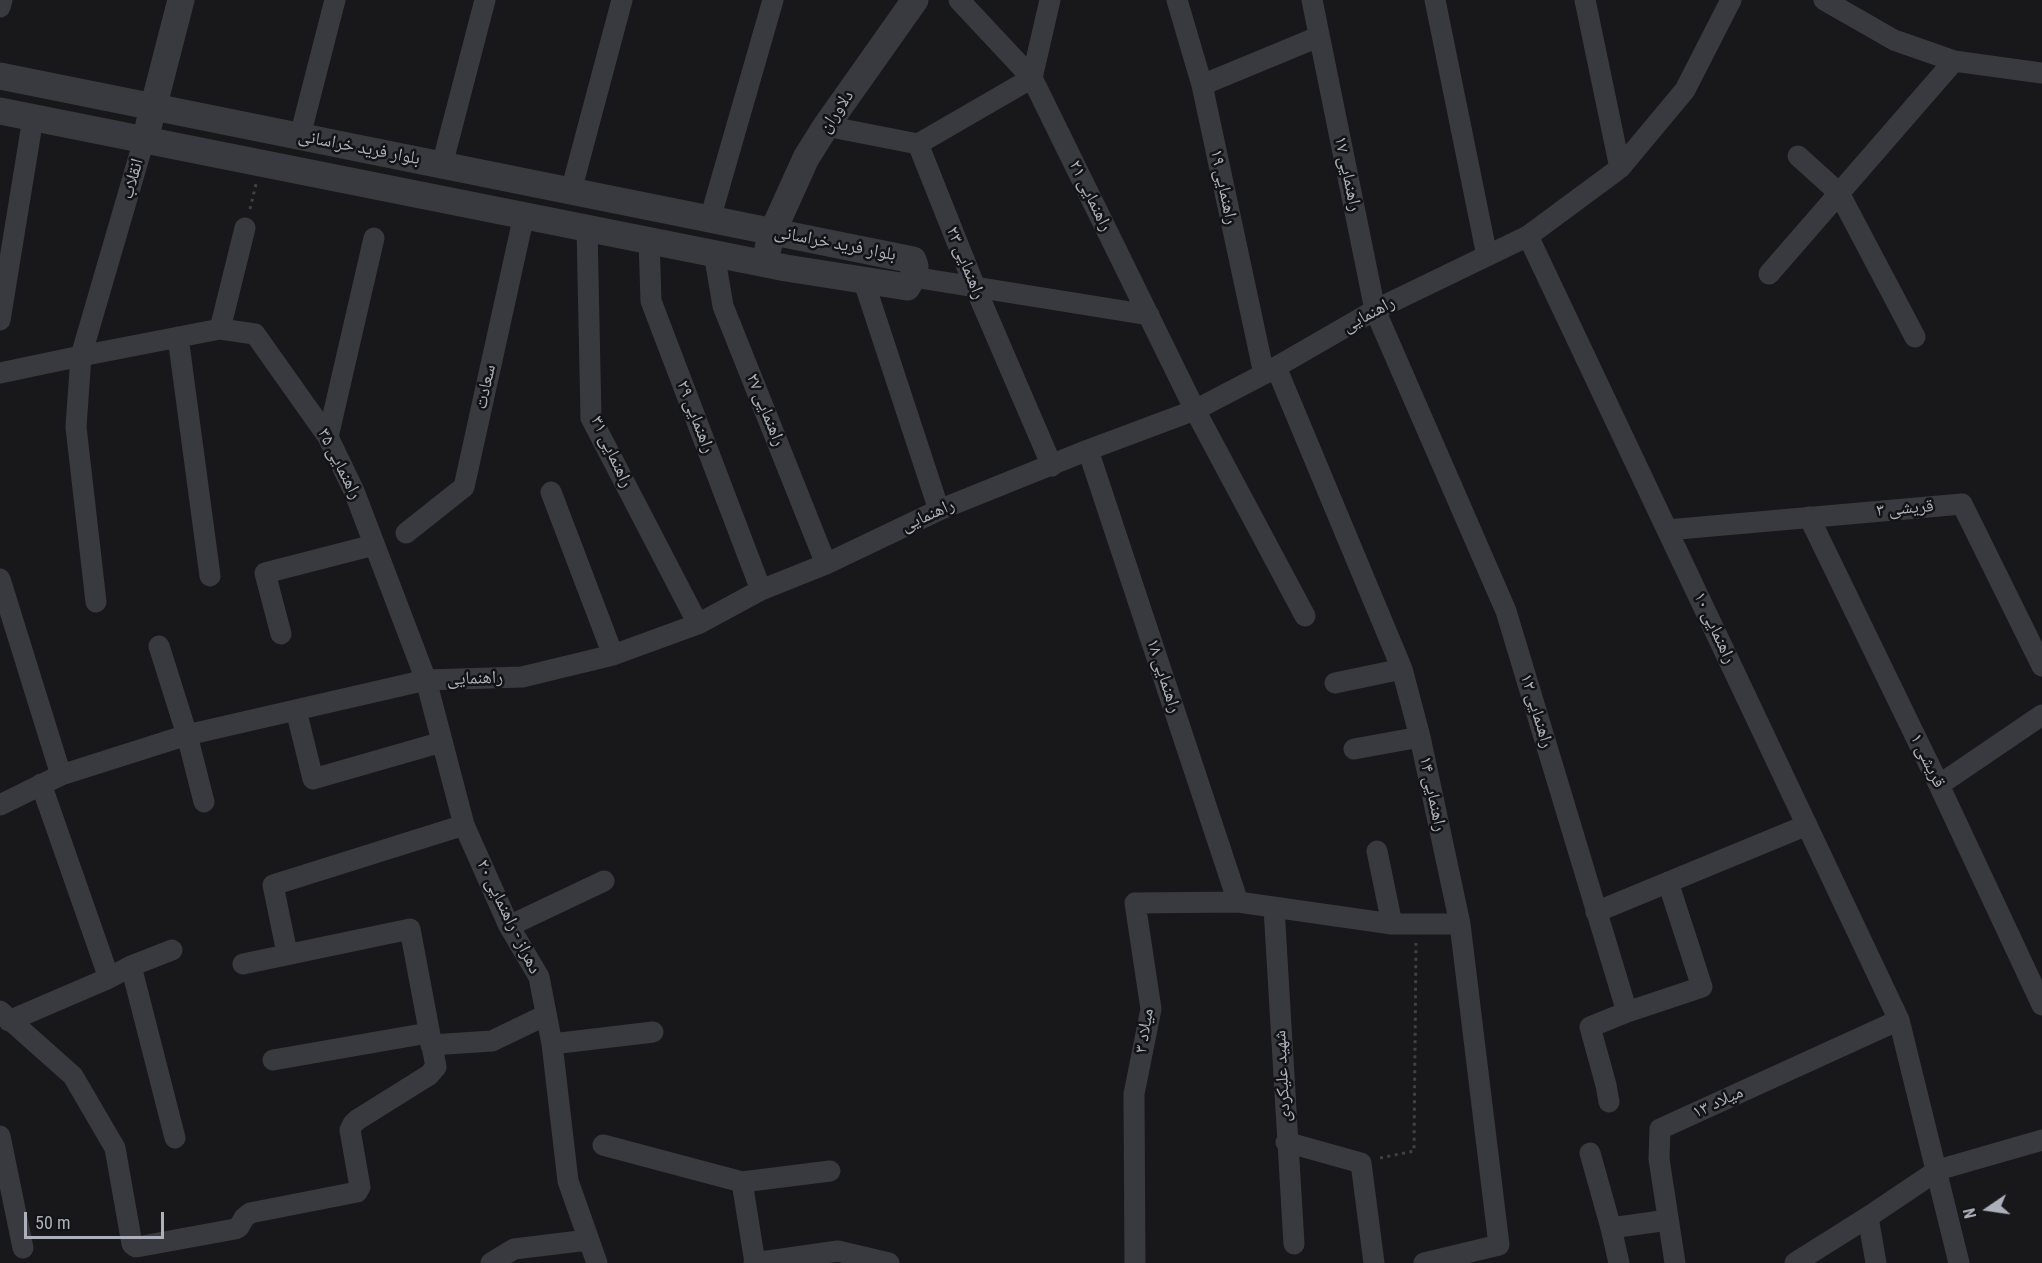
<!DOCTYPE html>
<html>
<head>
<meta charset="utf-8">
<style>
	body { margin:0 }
	#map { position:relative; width:2042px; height:1263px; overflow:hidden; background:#18181b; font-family:"Roboto Condensed",sans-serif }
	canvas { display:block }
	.north { position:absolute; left:1958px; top:1179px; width:60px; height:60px; -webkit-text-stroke:4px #131316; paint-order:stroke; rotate:257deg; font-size:16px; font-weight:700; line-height:24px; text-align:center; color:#abb0ba }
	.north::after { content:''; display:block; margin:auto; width:21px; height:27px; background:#abb0ba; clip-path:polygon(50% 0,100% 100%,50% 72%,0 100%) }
	.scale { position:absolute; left:24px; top:1212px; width:140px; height:27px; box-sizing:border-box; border:3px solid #abb0ba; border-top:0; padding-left:8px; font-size:18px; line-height:21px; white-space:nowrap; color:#abb0ba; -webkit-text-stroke:4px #131316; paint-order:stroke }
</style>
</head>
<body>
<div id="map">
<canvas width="2042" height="1263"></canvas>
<div class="north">N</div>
<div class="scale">50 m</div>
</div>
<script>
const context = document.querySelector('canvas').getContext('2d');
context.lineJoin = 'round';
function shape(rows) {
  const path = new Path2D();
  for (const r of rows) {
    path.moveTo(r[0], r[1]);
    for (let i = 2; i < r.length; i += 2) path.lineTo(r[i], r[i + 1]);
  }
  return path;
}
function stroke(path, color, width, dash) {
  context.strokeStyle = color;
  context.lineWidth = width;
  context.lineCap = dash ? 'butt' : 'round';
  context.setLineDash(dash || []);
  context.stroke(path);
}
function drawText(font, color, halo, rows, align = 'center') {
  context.font = font + ' "Roboto Condensed","Noto Naskh Arabic",sans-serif';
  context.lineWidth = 5;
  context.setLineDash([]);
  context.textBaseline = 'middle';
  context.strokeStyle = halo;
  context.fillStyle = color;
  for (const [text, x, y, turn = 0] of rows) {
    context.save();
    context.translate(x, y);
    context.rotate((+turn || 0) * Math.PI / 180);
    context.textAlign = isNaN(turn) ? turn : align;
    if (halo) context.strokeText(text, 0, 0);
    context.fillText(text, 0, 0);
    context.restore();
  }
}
stroke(shape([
	[250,209,256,184],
	[1380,1158,1414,1151,1416,943]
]), '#3f4147', 3, [3, 4.5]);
stroke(shape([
	[959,0,1032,78,1195,410,1305,616],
	[1177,0,1202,85,1264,374],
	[1312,0,1375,310,1506,611,1627,1012,1590,1027,1606,1085,1609,1102],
	[1435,0,1487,256],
	[1585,0,1620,168],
	[1824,0,1894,40,1954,61,2042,73],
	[0,7,2,0],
	[1202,85,1318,37],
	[826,126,918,144],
	[300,136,335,0],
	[918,144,975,287,1052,466],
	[918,144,1032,78,1050,0],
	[1798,156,1839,193,1915,337],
	[442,165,485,0],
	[571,191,622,0],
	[710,219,773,0],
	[587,228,591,418,698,624],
	[1528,236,1899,1020,1959,1263],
	[649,240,651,301,761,590],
	[714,253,723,306,826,564],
	[1769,274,1954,61],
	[913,277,1149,315],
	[863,279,939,510],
	[0,320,33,118],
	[220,329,245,228],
	[178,337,210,576],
	[1276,367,1402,669,1420,737,1460,924,1499,1245,1424,1263],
	[0,373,81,356,144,140],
	[328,437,374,238],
	[1088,450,1238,902],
	[551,492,613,655],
	[1809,517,1939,785,2042,1005],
	[1667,530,1962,504,2042,666],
	[406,533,464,487,524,215],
	[0,579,61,775],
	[96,602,76,427,81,356,220,329,255,334,328,437,354,491,426,680,464,825,509,926,539,977,552,1044,568,1181,597,1263],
	[281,634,265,573,374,545],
	[159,646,187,735,204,802],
	[1335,683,1402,669],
	[296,710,313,779,442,742],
	[1354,749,1420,737],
	[41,784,109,978],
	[1939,785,2042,715],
	[0,805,61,775,187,735,426,680,522,677,613,655,698,624,761,590,826,564,939,510,1088,450,1195,410,1264,374,1375,310,1528,236,1620,168,1685,90,1731,0],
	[1377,851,1392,924],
	[1274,908,1294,1244],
	[1596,912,1807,825],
	[509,926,604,881],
	[287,953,273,885,464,825],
	[131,966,175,1138],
	[0,1011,73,1076,115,1148,132,1244,136,1247,142,1246,235,1229,239,1227,244,1218,250,1213,357,1192,360,1187,350,1130,353,1124,357,1120,429,1075,436,1067,410,929,243,964],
	[1627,1012,1702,987,1668,882],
	[9,1021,109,978,131,966,172,950],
	[552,1044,653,1032],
	[431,1045,492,1041,546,1015],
	[273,1060,428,1033],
	[0,1136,23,1248],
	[1286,1142,1361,1163,1374,1263],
	[603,1145,742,1182,830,1171],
	[1590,1153,1611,1228,1619,1263],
	[742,1182,755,1263],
	[1868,1217,1876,1263],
	[1611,1228,1668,1220],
	[491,1263,514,1249,588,1240],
	[754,1263,838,1251,889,1263],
	[1135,1263,1134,1094,1151,1009,1135,903,1238,902,1392,924,1460,924],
	[1675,1263,1659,1159,1660,1129,1899,1020],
	[1795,1263,1868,1217,1938,1170,2042,1140]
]), '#393a40', 21);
stroke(shape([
	[0,76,913,260,915,266,913,277,907,287,786,268,0,111],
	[149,124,181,0],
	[768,248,773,231,806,158,826,126,915,0]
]), '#393a40', 27);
drawText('18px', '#abb0ba', '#131316', [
	["دلاوران",837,112,-56],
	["بلوار فرید خراسانی",359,148,11],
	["راهنمایی ۱۷",1347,174,78],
	["انقلاب",133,179,-74],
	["راهنمایی ۱۹",1223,187,78],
	["راهنمایی ۲۱",1090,196,64],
	["بلوار فرید خراسانی",835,244,11],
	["راهنمایی ۲۳",965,263,68],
	["راهنمایی",1369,315,-28],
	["سعادت",486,387,-78],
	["راهنمایی ۲۷",765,410,68],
	["راهنمایی ۲۹",695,417,69],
	["راهنمایی ۳۱",611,452,65],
	["راهنمایی ۳۵",339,464,63],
	["قریشی ۳",1905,509,-5],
	["راهنمایی",928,516,-24],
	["راهنمایی ۱۰",1714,628,65],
	["راهنمایی ۱۸",1163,676,72],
	["راهنمایی",475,679,-2],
	["راهنمایی ۱۲",1536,711,73],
	["قریشی ۱",1927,761,64],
	["راهنمایی ۱۴",1432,794,78],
	["دهراز - راهنمایی ۲۰",508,917,64],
	["میلاد ۳",1145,1031,-81],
	["شهید علیکردی",1283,1076,-93],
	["میلاد ۱۳",1718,1103,-25]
]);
</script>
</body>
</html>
